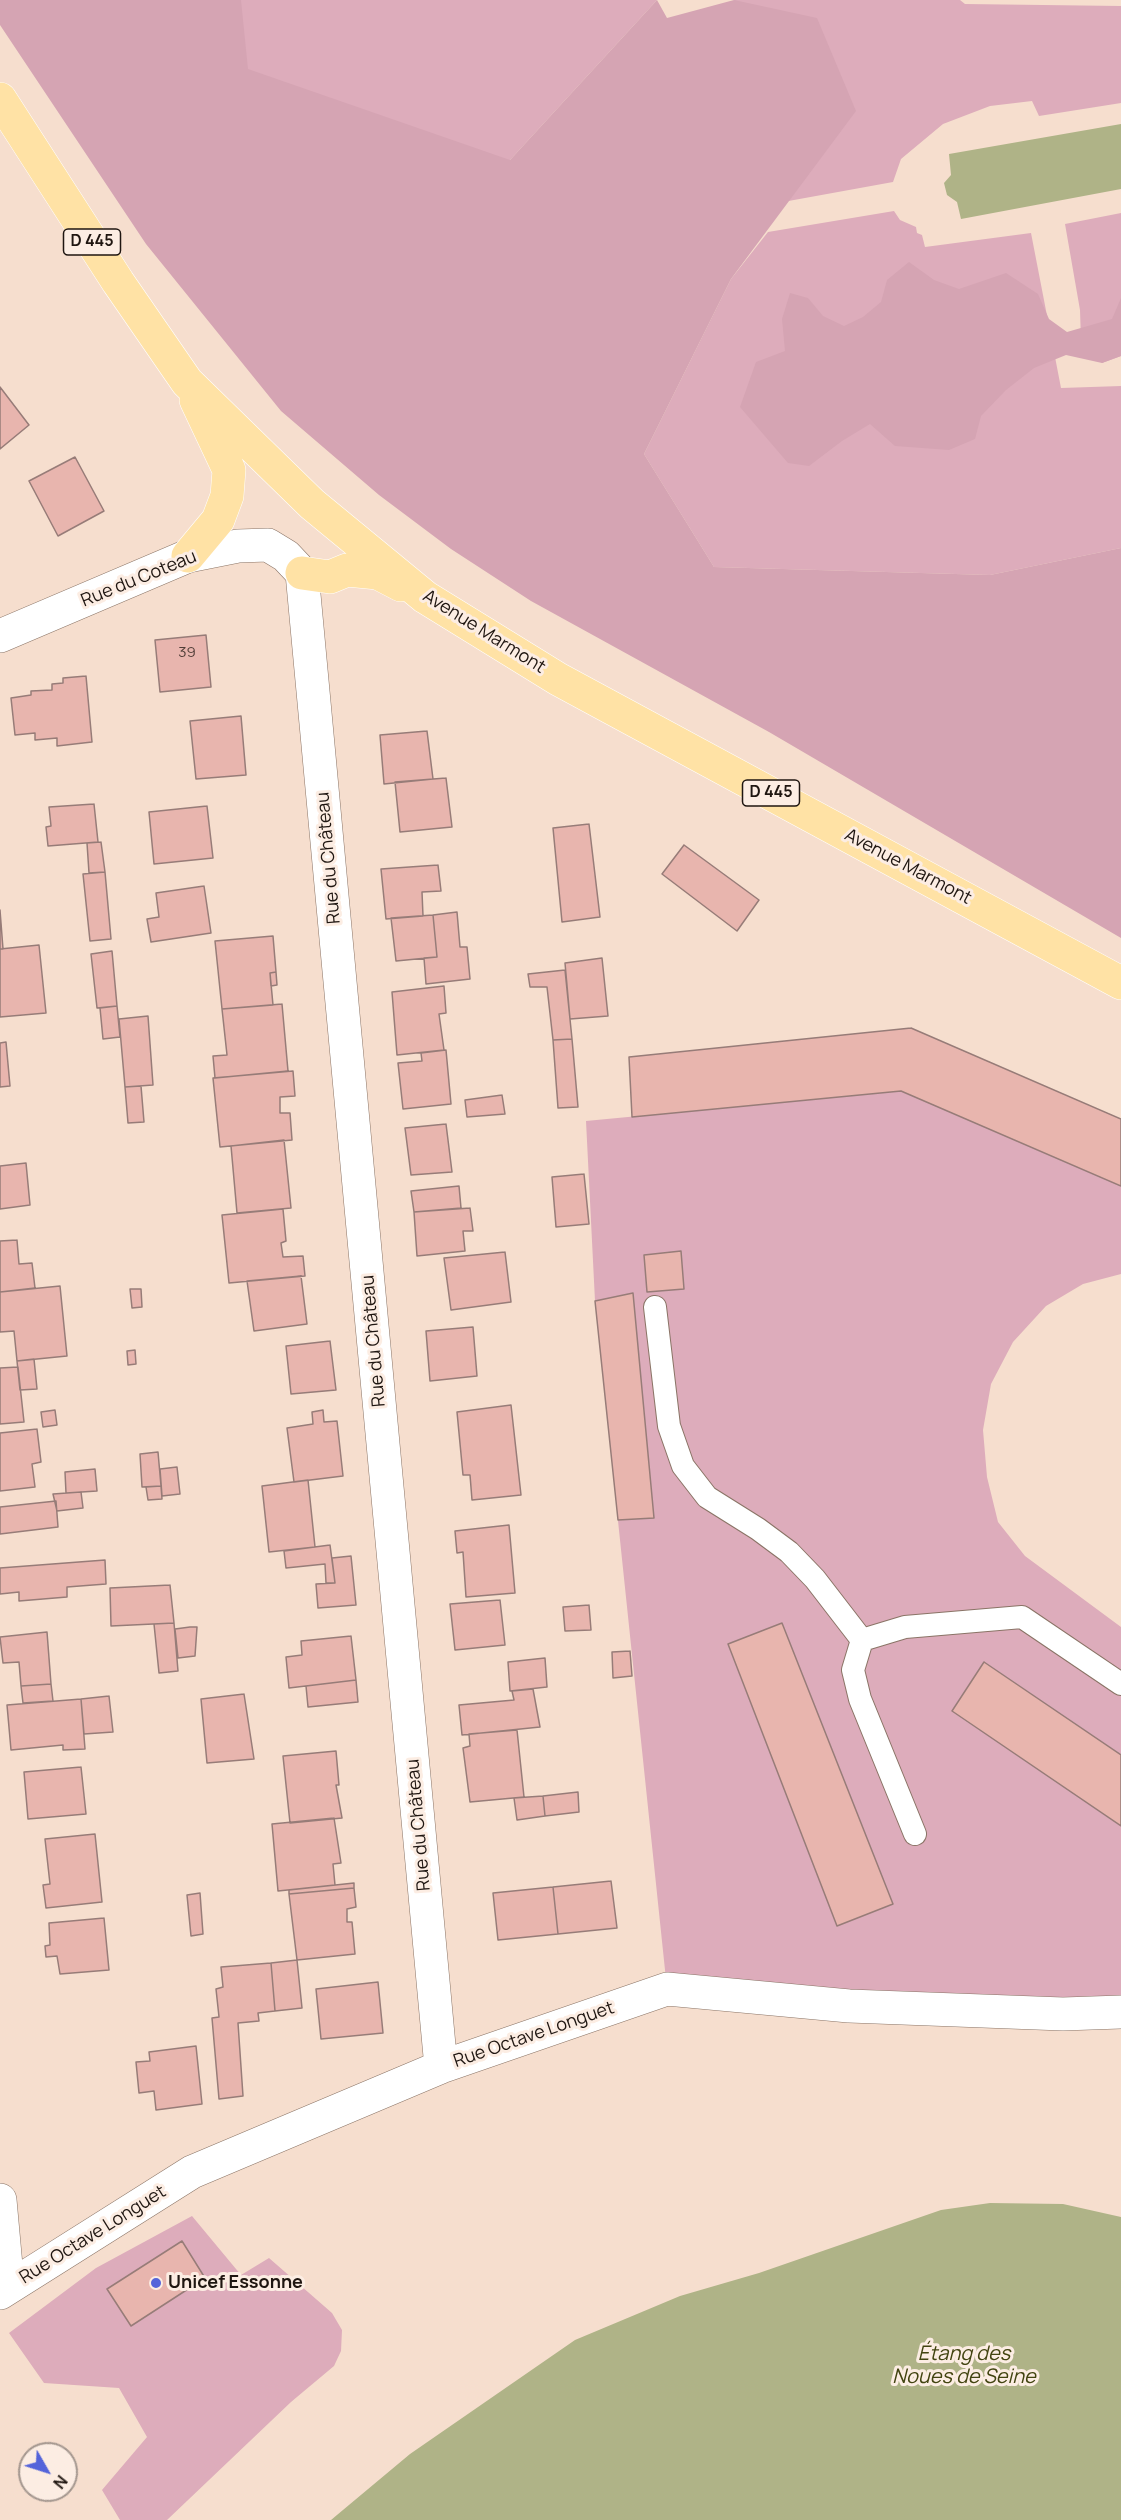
<!DOCTYPE html>
<html>
<head>
<meta charset="utf-8">
<style>
	body { margin:0 }
	#map { position:relative; width:1121px; height:2520px; overflow:hidden; background:#f6dece; font-family:Manrope,sans-serif }
	canvas { display:block }
	.north { position:absolute; left:18px; top:2442px; width:60px; height:60px; box-sizing:border-box; background:#fcede3; border:2px solid #a4978f; border-radius:50%; rotate:129deg; font-size:16px; font-weight:700; line-height:24px; text-align:center; color:#1f1611 }
	.north::after { content:''; display:block; margin:auto; width:21px; height:27px; background:#5464da; clip-path:polygon(50% 0,100% 100%,50% 72%,0 100%) }
</style>
</head>
<body>
<div id="map">
<canvas width="1121" height="2520"></canvas>
<div class="north">N</div>
</div>
<script>
const context = document.querySelector('canvas').getContext('2d');
context.lineJoin = 'round';
function fill(path, color) {
  context.fillStyle = color;
  context.fill(path, 'evenodd');
}
function shape(rows) {
  const path = new Path2D();
  for (const r of rows) {
    path.moveTo(r[0], r[1]);
    for (let i = 2; i < r.length; i += 2) path.lineTo(r[i], r[i + 1]);
  }
  return path;
}
function stroke(path, color, width, dash) {
  context.strokeStyle = color;
  context.lineWidth = width;
  context.lineCap = dash ? 'butt' : 'round';
  context.setLineDash(dash || []);
  context.stroke(path);
}
function drawText(font, color, halo, rows, align = 'center') {
  context.font = font + ' Manrope,sans-serif';
  context.lineWidth = 6;
  context.setLineDash([]);
  context.textBaseline = 'middle';
  context.strokeStyle = halo;
  context.fillStyle = color;
  for (const [text, x, y, turn = 0] of rows) {
    context.save();
    context.translate(x, y);
    context.rotate((+turn || 0) * Math.PI / 180);
    context.textAlign = isNaN(turn) ? turn : align;
    if (halo) context.strokeText(text, 0, 0);
    context.fillText(text, 0, 0);
    context.restore();
  }
}
fill(shape([
	[177,0,657,0,510,160,276,171],
	[734,0,960,0,965,4,1121,6,1121,103,1039,116,1032,101,990,106,943,124,901,159,893,182,783,202],
	[894,211,900,220,916,227,917,233,922,235,925,247,1031,233,1061,388,1121,386,1121,548,990,575,714,567,644,454,731,279,768,232],
	[1121,213,1121,356,1102,363,1081,341,1080,310,1065,224],
	[901,1091,1121,1186,1121,1274,1083,1284,1046,1306,1013,1342,991,1384,983,1430,987,1477,998,1522,1025,1556,1121,1627,1121,2012,667,1989,595,1301,586,1121],
	[192,2216,241,2275,269,2258,332,2313,342,2330,341,2351,334,2366,291,2402,167,2520,120,2520,102,2490,147,2437,119,2388,44,2383,9,2333,96,2268]
]), '#ddacbb');
fill(shape([
	[0,0,241,0,248,69,510,160,657,0,667,18,734,0,817,18,856,111,731,279,644,454,714,567,990,575,1121,548,1121,938,769,732,531,601,451,549,379,495,281,411,146,244,0,25],
	[909,262,934,280,959,289,1006,273,1038,294,1049,319,1067,332,1112,319,1121,298,1121,356,1102,363,1066,355,1034,368,1006,390,981,416,975,439,949,450,895,446,870,424,842,441,809,466,788,463,740,407,756,362,785,351,782,319,790,293,808,298,823,316,844,326,863,317,881,302,887,280]
]), '#d5a4b3');
fill(shape([
	[1121,124,1121,189,961,219,957,202,947,195,944,183,951,175,949,154],
	[990,2203,1063,2204,1121,2217,1121,2520,331,2520,410,2454,575,2340,680,2296,759,2273,941,2210]
]), '#afb387');
const building = shape([
	[0,387,29,425,0,449,0,387],
	[75,457,104,511,58,536,29,481,75,457],
	[206,635,211,687,160,692,155,640,206,635],
	[86,676,92,742,57,746,57,738,35,740,35,733,15,735,11,698,31,695,31,691,52,690,52,684,63,683,63,678,86,676],
	[241,716,246,775,196,779,190,721,241,716],
	[427,731,433,779,384,784,380,735,427,731],
	[446,778,452,827,400,832,395,782,446,778],
	[94,804,98,842,48,846,46,827,51,826,49,807,94,804],
	[207,806,213,858,154,864,149,812,207,806],
	[589,824,600,917,562,922,553,828,589,824],
	[101,842,105,872,89,873,87,843,101,842],
	[684,845,759,900,737,931,662,874,684,845],
	[438,865,441,891,422,892,423,916,386,919,381,869,438,865],
	[105,872,111,939,90,941,83,874,105,872],
	[204,886,211,933,151,942,147,919,159,917,156,893,204,886],
	[0,910,3,949,0,949,0,910],
	[457,912,460,947,467,947,470,979,426,984,424,958,437,957,433,915,457,912],
	[433,915,437,957,396,961,391,918,433,915],
	[273,936,276,972,270,973,273,1005,222,1009,215,941,273,936],
	[39,945,46,1013,0,1017,0,949,39,945],
	[112,951,117,1006,97,1008,91,954,112,951],
	[602,958,608,1016,570,1019,565,963,602,958],
	[565,970,572,1039,553,1040,547,987,530,987,528,974,565,970],
	[276,972,277,985,271,986,270,973,276,972],
	[444,986,446,1013,439,1014,444,1050,397,1055,392,992,444,986],
	[282,1004,288,1071,215,1078,213,1056,227,1055,222,1009,282,1004],
	[117,1006,120,1037,103,1039,100,1008,117,1006],
	[148,1016,153,1085,125,1087,119,1019,148,1016],
	[911,1028,1121,1119,1121,1186,901,1091,632,1117,629,1057,911,1028],
	[572,1039,578,1107,558,1108,553,1040,572,1039],
	[6,1042,10,1086,0,1087,0,1043,6,1042],
	[446,1050,451,1104,403,1109,398,1063,422,1061,421,1053,446,1050],
	[293,1071,295,1096,280,1097,280,1113,290,1113,292,1140,220,1147,213,1078,293,1071],
	[141,1086,144,1122,128,1123,125,1087,141,1086],
	[502,1095,505,1114,467,1117,465,1100,502,1095],
	[446,1124,452,1172,411,1175,405,1128,446,1124],
	[284,1140,291,1208,237,1213,231,1146,284,1140],
	[26,1163,30,1205,0,1209,0,1166,26,1163],
	[584,1174,589,1224,556,1227,552,1177,584,1174],
	[459,1186,461,1208,414,1212,411,1191,459,1186],
	[470,1208,473,1231,463,1231,465,1251,417,1256,414,1212,470,1208],
	[283,1209,286,1241,281,1243,283,1257,303,1256,305,1276,229,1283,222,1215,283,1209],
	[17,1240,19,1264,32,1263,35,1288,0,1292,0,1241,17,1240],
	[681,1251,684,1289,647,1292,644,1255,681,1251],
	[505,1252,511,1302,451,1310,444,1258,505,1252],
	[301,1276,307,1324,254,1331,247,1281,301,1276],
	[60,1286,67,1356,17,1361,14,1331,0,1332,0,1292,60,1286],
	[130,1289,141,1289,142,1307,132,1308,130,1289],
	[633,1293,654,1518,618,1520,595,1301,633,1293],
	[473,1327,477,1376,430,1381,426,1331,473,1327],
	[330,1341,336,1390,291,1394,286,1346,330,1341],
	[135,1350,136,1364,128,1365,127,1351,135,1350],
	[34,1359,37,1389,20,1390,17,1361,34,1359],
	[18,1367,24,1422,0,1424,0,1368,18,1367],
	[511,1405,521,1495,472,1500,470,1475,463,1475,457,1412,511,1405],
	[55,1410,57,1425,43,1427,41,1412,55,1410],
	[323,1410,324,1422,337,1421,343,1476,294,1482,287,1428,313,1424,312,1412,323,1410],
	[37,1429,41,1462,32,1464,35,1487,0,1491,0,1433,37,1429],
	[158,1452,161,1486,142,1487,140,1454,158,1452],
	[177,1467,180,1494,162,1496,160,1469,177,1467],
	[95,1469,97,1491,66,1493,65,1472,95,1469],
	[308,1480,315,1547,269,1552,262,1486,308,1480],
	[161,1486,162,1499,148,1500,146,1487,161,1486],
	[81,1492,83,1508,57,1511,53,1494,81,1492],
	[56,1501,58,1527,0,1534,0,1507,56,1501],
	[509,1525,515,1593,466,1597,463,1552,457,1553,455,1531,509,1525],
	[330,1545,335,1583,326,1583,325,1564,286,1568,284,1551,330,1545],
	[351,1556,356,1605,318,1608,316,1584,335,1583,332,1558,351,1556],
	[105,1560,106,1584,67,1587,67,1597,19,1601,19,1592,0,1594,0,1568,105,1560],
	[170,1585,174,1623,111,1626,110,1588,170,1585],
	[500,1600,505,1645,455,1650,450,1604,500,1600],
	[589,1605,591,1630,565,1631,563,1607,589,1605],
	[174,1623,178,1671,159,1673,154,1624,174,1623],
	[782,1623,893,1904,837,1926,728,1644,782,1623],
	[190,1627,197,1627,195,1656,178,1658,175,1629,190,1627],
	[47,1632,51,1684,21,1686,19,1662,3,1663,0,1637,47,1632],
	[351,1636,356,1680,289,1688,286,1657,302,1655,301,1641,351,1636],
	[630,1651,632,1676,613,1678,612,1652,630,1651],
	[545,1658,547,1687,510,1691,508,1662,545,1658],
	[984,1662,1121,1755,1121,1826,952,1711,984,1662],
	[356,1680,358,1702,308,1707,306,1686,356,1680],
	[51,1684,53,1701,23,1703,21,1686,51,1684],
	[533,1689,540,1727,462,1735,459,1705,514,1700,512,1691,533,1689],
	[244,1694,254,1759,207,1763,201,1699,244,1694],
	[109,1696,113,1732,84,1734,81,1699,109,1696],
	[81,1699,85,1749,63,1750,63,1745,11,1750,7,1705,81,1699],
	[517,1730,524,1797,470,1802,463,1748,470,1746,469,1734,517,1730],
	[336,1751,339,1785,336,1785,342,1818,290,1823,283,1756,336,1751],
	[81,1767,86,1814,28,1819,24,1772,81,1767],
	[578,1792,579,1812,545,1816,543,1796,578,1792],
	[543,1796,545,1816,517,1820,514,1798,543,1796],
	[334,1818,341,1863,333,1864,335,1885,278,1891,272,1824,334,1818],
	[95,1834,102,1902,46,1908,43,1885,50,1884,45,1839,95,1834],
	[611,1881,617,1928,558,1934,553,1887,611,1881],
	[354,1883,354,1888,289,1894,289,1890,354,1883],
	[553,1887,558,1934,498,1940,493,1893,553,1887],
	[354,1888,356,1907,347,1909,347,1922,352,1922,355,1954,297,1960,289,1894,354,1888],
	[200,1893,203,1934,191,1936,187,1895,200,1893],
	[104,1918,109,1970,60,1974,57,1956,46,1957,45,1946,50,1945,49,1923,104,1918],
	[297,1960,302,2008,275,2011,271,1963,297,1960],
	[271,1963,275,2011,258,2013,259,2021,238,2023,243,2096,219,2099,212,2018,219,2017,216,1989,223,1987,221,1967,271,1963],
	[378,1982,383,2033,321,2039,316,1989,378,1982],
	[196,2046,202,2104,156,2110,154,2091,139,2093,136,2062,150,2061,149,2052,196,2046],
	[182,2241,205,2278,131,2326,107,2289,182,2241]
]);
fill(building, '#e8b5ae');
stroke(building, '#977c78', 1.5);
const lane = shape([
	[655,1307,669,1426,683,1466,707,1497,758,1529,789,1552,815,1579,862,1640],
	[915,1834,860,1699,853,1670,862,1640,905,1627,1022,1617,1121,1684]
]);
const street = shape([
	[0,636,188,556,238,546,268,545,286,556,302,573,441,2067],
	[0,2200,8,2288],
	[0,2293,192,2172,441,2067,667,1989,849,2006,1063,2014,1121,2012]
]);
const primary = shape([
	[0,99,118,282,187,382,312,504,425,597,558,679,1121,983],
	[188,556,218,520,227,496,229,470,196,400],
	[302,573,330,577,347,570,378,573,401,585]
]);
stroke(lane, '#8a7466', 24);
stroke(street, '#8a7466', 34);
stroke(primary, '#fff', 34);
stroke(lane, '#fff', 22);
stroke(street, '#fff', 33);
stroke(primary, '#ffe2a5', 33);
for (const [x, y, r, color] of [
	[156,2283,6,"#5464da"]
]) {
  const dot = new Path2D();
  dot.arc(x, y, r, 0, 2 * Math.PI);
  context.fillStyle = color;
  context.fill(dot);
  stroke(dot, '#fcede3', 2);
}
drawText('15px', '#513e38', null, [
	["39",187,653]
]);
for (const [x, y, w] of [
	[92,242,57],
	[771,793,57]
]) {
  const box = new Path2D();
  box.roundRect(x - w / 2, y - 13, w, 26, 4.5);
  context.fillStyle = '#fcede3';
  context.fill(box);
  stroke(box, '#1f1611', 1.5);
}
drawText('bold 16px', '#1f1611', null, [
	["D 445",92,242],
	["D 445",771,793]
]);
drawText('18px', '#1f1611', '#fcede3', [
	["Rue du Coteau",139,579,-22],
	["Avenue Marmont",484,632,32],
	["Rue du Château",329,858,-95],
	["Avenue Marmont",908,867,28],
	["Rue du Château",374,1341,-95],
	["Rue du Château",419,1825,-95],
	["Rue Octave Longuet",534,2035,-19],
	["Rue Octave Longuet",93,2235,-32]
]);
drawText('bold 18px', '#1f1611', '#fcede3', [
	["Unicef Essonne",168,2283]
], 'left');
drawText('italic 20px', '#424410', '#fcede3', [
	["Étang des",964,2354],
	["Noues de Seine",964,2377]
]);
</script>
</body>
</html>
